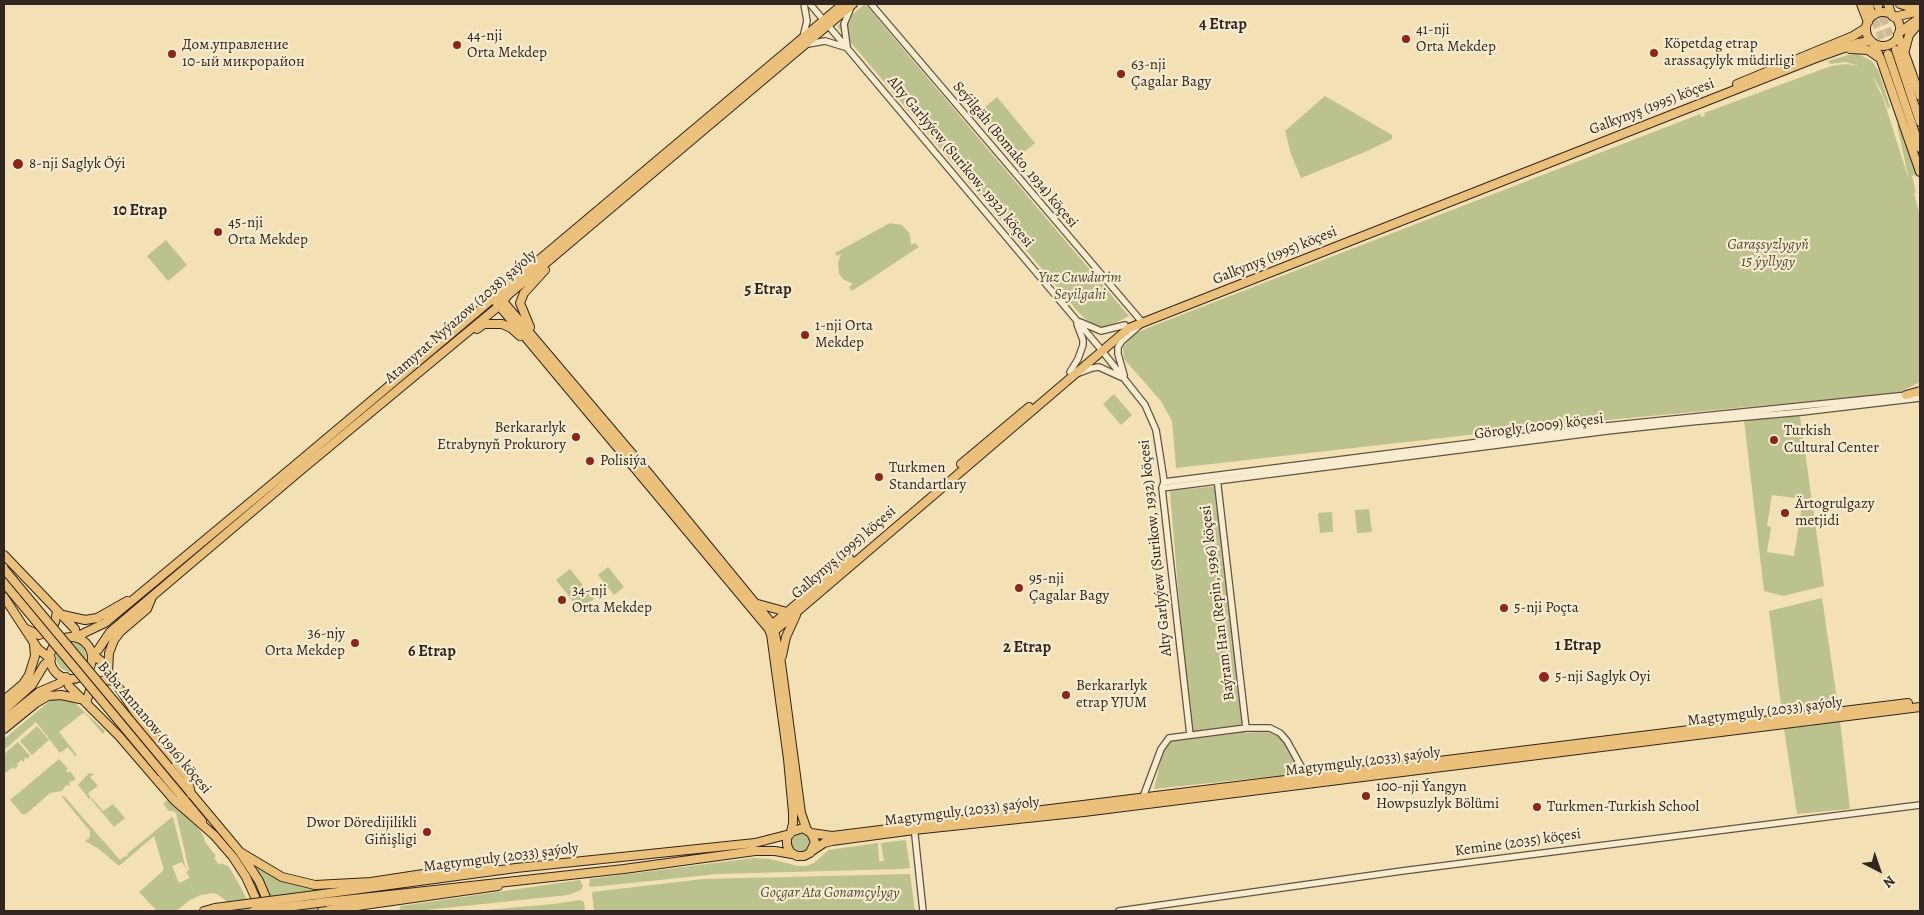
<!DOCTYPE html>
<html>
<head>
<meta charset="utf-8">
<style>
	body { margin:0 }
	#map { position:relative; width:1924px; height:915px; overflow:hidden; background:#f4e0b5; font-family:Alegreya,serif }
	canvas { display:block }
	.frame { position:absolute; inset:0; border:5px solid #31251f; pointer-events:none }
	.north { position:absolute; left:1854px; top:845px; width:50px; height:50px; -webkit-text-stroke:4px #f8ebcf; paint-order:stroke; rotate:139deg; font-size:14px; font-weight:700; line-height:20px; text-align:center; color:#31251f }
	.north::after { content:''; display:block; margin:auto; width:18px; height:22px; background:#31251f; clip-path:polygon(50% 0,100% 100%,50% 72%,0 100%) }
</style>
</head>
<body>
<div id="map">
<canvas width="1924" height="915"></canvas>
<div class="frame"></div>
<div class="north">N</div>
</div>
<script>
const context = document.querySelector('canvas').getContext('2d');
context.lineJoin = 'round';
function fill(path, color) {
  context.fillStyle = color;
  context.fill(path, 'evenodd');
}
function shape(rows) {
  const path = new Path2D();
  for (const r of rows) {
    if (r.length === 3) {
      path.moveTo(r[0] + r[2], r[1]);
      path.arc(r[0], r[1], r[2], 0, 2 * Math.PI);
      continue;
    }
    path.moveTo(r[0], r[1]);
    for (let i = 2; i < r.length; i += 2) path.lineTo(r[i], r[i + 1]);
  }
  return path;
}
function stroke(path, color, width, dash) {
  context.strokeStyle = color;
  context.lineWidth = width;
  context.lineCap = dash ? 'butt' : 'round';
  context.setLineDash(dash || []);
  context.stroke(path);
}
function drawText(font, color, halo, rows, align = 'center') {
  context.font = font + ' Alegreya,serif';
  context.lineWidth = 4.5;
  context.setLineDash([]);
  context.textBaseline = 'middle';
  context.strokeStyle = halo;
  context.fillStyle = color;
  for (const [text, x, y, turn = 0] of rows) {
    context.save();
    context.translate(x, y);
    context.rotate((+turn || 0) * Math.PI / 180);
    context.textAlign = isNaN(turn) ? turn : align;
    if (halo) context.strokeText(text, 0, 0);
    context.fillText(text, 0, 0);
    context.restore();
  }
}
fill(shape([
	[865,4,1129,316,1108,327,1100,329,1096,328,1079,313,837,26],
	[1858,54,1872,61,1879,72,1890,107,1888,109,1880,88,1872,76,1883,98,1909,180,1897,125,1900,124,1916,175,1912,176,1916,193,1914,193,1920,216,1920,382,1898,393,1575,423,1176,468,1172,421,1161,401,1124,359,1123,347,1135,334,1150,327,1700,114,1702,117,1705,116,1704,113,1831,66,1845,64,1859,66,1845,62,1830,64,1828,61,1848,55],
	[1325,96,1392,135,1392,139,1365,152,1301,178,1291,154,1285,131],
	[997,97,1035,143,1015,159,977,114],
	[890,223,902,225,910,234,911,245,915,243,919,247,852,291,849,287,853,284,843,279,839,274,838,263,841,254,837,256,835,253],
	[166,240,187,265,168,281,147,256],
	[1114,394,1132,415,1121,425,1103,404],
	[1800,416,1824,586,1783,596,1764,591,1744,420],
	[1772,495,1803,499,1794,556,1767,552,1771,527,1767,526],
	[1218,486,1246,733,1276,731,1304,773,1154,789,1165,743,1190,735,1170,491],
	[1369,509,1372,532,1357,533,1355,510],
	[1332,512,1333,532,1320,533,1318,513],
	[608,567,624,587,614,595,598,575],
	[570,569,594,599,580,610,556,580],
	[1822,598,1838,706,1782,713,1769,611],
	[71,657,15],
	[52,699,65,699,75,703,105,731,103,734,85,713,83,713,59,732,77,755,75,756,68,747,60,753,36,722,4,750,4,739],
	[1840,721,1850,809,1797,814,1784,729],
	[37,726,49,740,32,755,20,741],
	[18,742,30,756,27,759,25,757,24,758,25,760,23,762,21,760,17,764,18,766,15,769,13,767,4,774,4,754],
	[59,759,68,769,66,770,68,773,70,771,75,778,75,780,69,782,70,784,69,786,66,785,62,791,50,793,26,814,22,814,10,800],
	[89,773,94,774,90,777,98,786,88,793,91,798,89,799,78,785],
	[64,796,120,860,125,856,126,857,128,855,127,854,172,817,173,817,186,869,182,862,172,866,179,883,190,878,186,872,189,870,176,813,173,811,169,811,163,804,167,800,198,828,203,835,205,842,216,856,214,858,219,865,222,863,229,867,243,891,251,911,231,911,225,900,220,896,214,893,201,895,190,900,176,911,157,911,139,892,164,870,154,836,119,866,99,849,85,841,90,837,90,831,62,797],
	[92,798,103,811,113,804,125,818,114,827,91,799],
	[801,842,10],
	[906,840,910,868,902,869,717,874,592,887,589,886,590,879,753,858,770,859,798,866,806,866,814,863,828,850,878,843,879,861,884,861,881,843],
	[257,868,287,883,313,888,320,909,315,911,276,911],
	[910,874,915,911,594,911,592,892,703,879],
	[580,880,583,886,581,890,568,895,417,911,399,910,401,906],
	[580,900,584,902,585,911,474,911,553,904]
]), '#bbc28d');
stroke(shape([
	[1878,6,1896,50],
	[1870,9,1888,54]
]), '#cdbb97', 8, [8, 4]);
const minor = shape([
	[810,4,1099,347,1145,405,1156,430,1163,474,1164,482,1162,488,1190,735],
	[871,4,1142,322],
	[803,37,807,21,804,4],
	[808,44,825,41,845,47],
	[847,46,844,24,851,7],
	[1080,322,1101,331,1125,325],
	[1070,372,1078,359,1083,345,1083,340,1077,324],
	[1079,373,1092,368,1099,367,1121,377],
	[1124,375,1118,354,1118,347,1122,341,1139,326],
	[1217,478,1246,728],
	[1164,482,1606,426,1908,395],
	[1162,488,1607,431,1690,422,1802,412,1920,398],
	[1143,797,1161,749,1169,738,1246,728,1270,728,1280,733,1287,741,1308,779],
	[914,826,923,911],
	[1119,911,1402,871,1920,805]
]);
const major = shape([
	[1861,4,1868,22],
	[1868,4,1870,9],
	[1877,4,1878,6],
	[1888,4,1892,16],
	[1900,4,1910,7,1920,7],
	[1883,29,17],
	[1894,17,1920,11],
	[1899,33,1918,19],
	[1898,35,1920,96],
	[1873,43,1881,60,1920,172],
	[1850,49,1868,50,1878,57],
	[1896,50,1920,122],
	[1905,50,1909,35,1920,22],
	[1888,54,1920,148],
	[1737,84,1853,36,1866,28],
	[501,299,646,470,773,625,781,663,801,813,807,830],
	[496,302,768,628,771,634,788,759,793,813,793,823,791,832,787,838,787,845,790,852,797,856,804,856,810,853,815,842,811,833,803,828,791,832],
	[530,327,520,303,524,293,545,270],
	[477,329,484,324,502,324,511,328,520,336],
	[1906,395,1920,391],
	[961,464,1029,407],
	[4,555,75,629,77,638,84,633,105,623,295,465,843,4],
	[4,597,38,649,51,659,44,665,32,685,4,710],
	[758,604,787,612],
	[63,615,85,620,97,618,127,601],
	[768,628,850,559],
	[26,629,39,635,50,630,55,622,57,611],
	[771,634,1129,328,1816,58,1858,43,1871,41],
	[71,658,21],
	[782,656,786,637,796,615],
	[108,672,109,653,114,640,120,632,147,609,152,597],
	[66,677,69,686,119,736,174,800,215,836],
	[4,700,23,684,29,675,35,656,34,645],
	[86,703,90,690,96,683,105,680,114,681],
	[4,720,39,692,60,683,66,677],
	[4,729,36,703,48,696,61,695,80,699],
	[169,767,240,852,259,881,270,907],
	[162,773,202,821],
	[191,794,187,776,139,718,101,661,92,654,98,650,110,632,300,471,499,306,508,295,853,4],
	[811,833,832,836,1908,703],
	[213,834,233,857,246,877,260,908],
	[812,851,824,843,832,841,914,830,1084,812,1920,707],
	[240,852,282,877,315,885,371,882,456,869,492,867],
	[323,894,516,868,755,843,790,834],
	[326,902,624,869,755,851,775,851,792,854],
	[204,911,215,908],
	[322,911,498,886]
]);
stroke(minor, '#625444', 8);
stroke(major, '#31251f', 10);
stroke(minor, '#f8ebcf', 5.5);
stroke(major, '#eac07a', 8);
const majorBridge = shape([
	[4,569,169,767],
	[4,583,162,773],
	[215,908,323,894],
	[254,911,326,902]
]);
stroke(majorBridge, '#31251f', 10, []);
stroke(majorBridge, '#eac07a', 8);
for (const [x, y, r, color] of [
	[1406,39,5,"#8f2418"],
	[457,45,5,"#8f2418"],
	[1654,53,5,"#8f2418"],
	[172,54,5,"#8f2418"],
	[1121,74,5,"#8f2418"],
	[18,164,6,"#8f2418"],
	[218,232,5,"#8f2418"],
	[805,335,5,"#8f2418"],
	[576,437,5,"#8f2418"],
	[1774,440,5,"#8f2418"],
	[590,461,5,"#8f2418"],
	[879,477,5,"#8f2418"],
	[1785,513,5,"#8f2418"],
	[1019,588,5,"#8f2418"],
	[562,600,5,"#8f2418"],
	[1504,608,5,"#8f2418"],
	[355,643,5,"#8f2418"],
	[1544,677,6,"#8f2418"],
	[1066,695,5,"#8f2418"],
	[1366,796,5,"#8f2418"],
	[1537,807,5,"#8f2418"],
	[427,832,5,"#8f2418"]
]) {
  const dot = new Path2D();
  dot.arc(x, y, r, 0, 2 * Math.PI);
  context.fillStyle = color;
  context.fill(dot);
  stroke(dot, '#f8ebcf', 2);
}
drawText('15px', '#31251f', '#f8ebcf', [
	["41-nji",1416,30],
	["Orta Mekdep",1416,47],
	["44-nji",467,36],
	["Orta Mekdep",467,53],
	["Köpetdag etrap",1664,44],
	["arassaçylyk müdirligi",1664,61],
	["Дом.управление",182,45],
	["10-ый микрорайон",182,62],
	["63-nji",1131,65],
	["Çagalar Bagy",1131,82],
	["8-nji Saglyk Öýi",29,164],
	["45-nji",228,223],
	["Orta Mekdep",228,240],
	["1-nji Orta",815,326],
	["Mekdep",815,343],
	["Berkararlyk",566,428,"right"],
	["Etrabynyň Prokurory",566,445,"right"],
	["Turkish",1784,431],
	["Cultural Center",1784,448],
	["Polisiýa",600,461],
	["Turkmen",889,468],
	["Standartlary",889,485],
	["Ärtogrulgazy",1795,504],
	["metjidi",1795,521],
	["95-nji",1029,579],
	["Çagalar Bagy",1029,596],
	["34-nji",572,591],
	["Orta Mekdep",572,608],
	["5-nji Poçta",1514,608],
	["36-njy",345,634,"right"],
	["Orta Mekdep",345,651,"right"],
	["5-nji Saglyk Oyi",1555,677],
	["Berkararlyk",1076,686],
	["etrap YJUM",1076,703],
	["100-nji Ýangyn",1376,787],
	["Howpsuzlyk Bölümi",1376,804],
	["Turkmen-Turkish School",1547,807],
	["Dwor Döredijilikli",417,823,"right"],
	["Giňişligi",417,840,"right"]
], 'left');
drawText('15px', '#31251f', '#f8ebcf', [
	["Galkynyş (1995) köçesi",1652,107,-21],
	["Seýilgäh (Bomako, 1934) köçesi",1015,155,50],
	["Alty Garlyýew (Surikow, 1932) köçesi",960,162,50],
	["Galkynyş (1995) köçesi",1275,256,-22],
	["Atamyrat Nyýazow (2038) şaýoly",461,317,-41],
	["Görogly (2009) köçesi",1539,427,-7],
	["Alty Garlyýew (Surikow, 1932) köçesi",1156,548,-96],
	["Galkynyş (1995) köçesi",844,553,-41],
	["Baýram Han (Repin, 1936) köçesi",1218,603,-97],
	["Magtymguly (2033) şaýoly",1765,712,-7],
	["Baba Annanow (1916) köçesi",154,728,50],
	["Magtymguly (2033) şaýoly",1363,762,-7],
	["Magtymguly (2033) şaýoly",962,812,-7],
	["Kemine (2035) köçesi",1518,843,-8],
	["Magtymguly (2033) şaýoly",501,858,-7]
]);
drawText('italic 15px', '#544c3a', '#f8ebcf', [
	["Garaşsyzlygyň",1768,245],
	["15 ýyllygy",1768,262],
	["Yuz Cuwdurim",1080,278],
	["Seyilgahi",1080,295],
	["Goçgar Ata Gonamçylygy",830,893]
]);
drawText('bold 16px', '#31251f', '#f8ebcf', [
	["4 Etrap",1223,25],
	["10 Etrap",140,211],
	["5 Etrap",768,290],
	["1 Etrap",1578,646],
	["2 Etrap",1027,648],
	["6 Etrap",432,652]
]);
</script>
</body>
</html>
